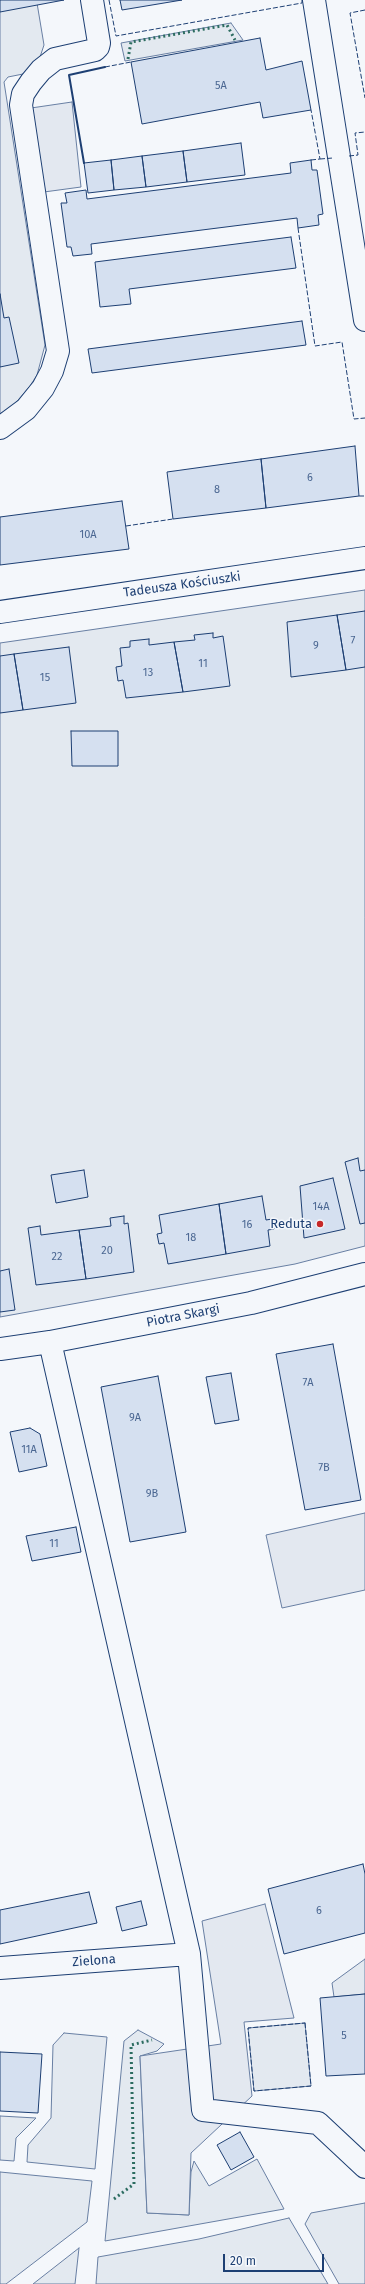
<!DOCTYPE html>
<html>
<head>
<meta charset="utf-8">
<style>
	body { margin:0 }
	#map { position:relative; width:365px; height:2284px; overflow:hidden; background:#f4f7fb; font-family:"Fira Sans",sans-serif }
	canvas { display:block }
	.scale { position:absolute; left:223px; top:2254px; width:101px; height:18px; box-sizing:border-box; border:2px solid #1d3f73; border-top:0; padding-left:5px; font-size:12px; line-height:14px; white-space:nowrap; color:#1d3f73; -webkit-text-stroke:3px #f4f7fb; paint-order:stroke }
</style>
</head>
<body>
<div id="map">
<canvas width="365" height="2284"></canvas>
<div class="scale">20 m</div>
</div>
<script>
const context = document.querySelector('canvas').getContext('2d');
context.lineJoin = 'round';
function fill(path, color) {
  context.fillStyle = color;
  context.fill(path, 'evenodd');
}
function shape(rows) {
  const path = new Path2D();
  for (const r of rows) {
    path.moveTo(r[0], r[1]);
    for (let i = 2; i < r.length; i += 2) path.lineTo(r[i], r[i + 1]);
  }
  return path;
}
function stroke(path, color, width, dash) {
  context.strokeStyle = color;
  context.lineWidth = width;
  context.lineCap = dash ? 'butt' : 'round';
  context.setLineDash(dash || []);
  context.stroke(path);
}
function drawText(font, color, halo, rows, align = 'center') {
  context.font = font + ' "Fira Sans",sans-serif';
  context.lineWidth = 3;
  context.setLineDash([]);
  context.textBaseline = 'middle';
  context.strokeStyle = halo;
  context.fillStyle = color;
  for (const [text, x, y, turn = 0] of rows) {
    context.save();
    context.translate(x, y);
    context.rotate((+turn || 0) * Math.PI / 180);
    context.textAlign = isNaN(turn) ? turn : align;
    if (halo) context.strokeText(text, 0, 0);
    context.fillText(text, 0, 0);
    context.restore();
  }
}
const green = shape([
	[0,0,37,3,44,45,39,60,23,74,8,77,4,82,45,345,37,375,30,386,13,406,0,414,0,0],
	[231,23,243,40,125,61,121,43,231,23],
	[365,590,365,1246,295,1264,0,1317,0,643,365,590],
	[365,1959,365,1994,334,1997,332,1983,365,1959],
	[305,2023,311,2086,254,2091,248,2028,305,2023],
	[138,2030,164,2044,157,2051,140,2056,147,2213,189,2215,191,2172,194,2161,209,2186,257,2159,284,2209,105,2241,124,2041,138,2030],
	[64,2033,107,2037,95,2169,27,2162,28,2145,51,2118,53,2045,64,2033],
	[0,2116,36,2118,16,2138,14,2161,0,2160,0,2116],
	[0,2172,92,2181,87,2222,6,2284,0,2284,0,2172],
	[365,2203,365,2284,339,2284,305,2224,311,2213,365,2203],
	[289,2218,328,2284,96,2284,98,2257,199,2239,289,2218],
	[79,2248,75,2284,33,2284,79,2248]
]);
fill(green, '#e3e9f0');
stroke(green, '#687fa3', 1);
const parking = shape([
	[72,102,81,187,44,192,31,108,72,102],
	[365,1513,365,1590,282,1608,266,1535,365,1513],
	[265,1904,294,2018,244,2022,252,2096,191,2153,189,2215,147,2213,140,2056,221,2044,202,1921,265,1904]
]);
fill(parking, '#e3e8f0');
stroke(parking, '#687fa3', 1);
const building = shape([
	[0,0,64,0,0,12,0,0],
	[120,0,182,0,122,10,120,0],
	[260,38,266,70,302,61,311,110,263,118,260,102,142,124,131,62,260,38],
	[241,143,245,175,187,182,183,151,241,143],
	[183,151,187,182,146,187,142,156,183,151],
	[142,156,146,187,114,190,111,160,142,156],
	[111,160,114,190,88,193,84,163,111,160],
	[311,160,312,170,317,170,323,214,318,215,319,225,298,228,297,218,91,244,92,254,73,256,71,247,67,247,61,203,67,203,65,193,86,190,87,199,291,173,290,163,311,160],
	[291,237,296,268,129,289,131,304,100,307,95,262,291,237],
	[0,294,4,318,9,317,19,363,0,367,0,294],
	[302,321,306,345,92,373,88,349,302,321],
	[355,446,359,496,266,508,261,459,355,446],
	[261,459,266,508,173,519,167,472,261,459],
	[122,501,129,549,0,565,0,517,122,501],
	[365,611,365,667,346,670,337,615,365,611],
	[337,615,346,670,291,677,287,622,337,615],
	[213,633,213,638,223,636,230,686,183,692,174,642,195,640,194,635,213,633],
	[149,639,149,645,174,642,183,692,126,698,123,680,118,681,116,667,122,666,120,648,130,647,130,641,149,639],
	[69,647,76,703,23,710,14,654,69,647],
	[14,654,23,710,0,713,0,656,14,654],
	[71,731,118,731,118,766,72,766,71,731],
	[358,1158,360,1171,365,1170,365,1223,360,1224,345,1162,358,1158],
	[84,1170,88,1197,56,1203,51,1175,84,1170],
	[333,1178,345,1229,304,1238,300,1186,333,1178],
	[262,1196,266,1220,272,1219,274,1229,268,1230,270,1246,226,1254,219,1204,262,1196],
	[219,1204,226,1254,168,1264,164,1243,159,1244,157,1234,162,1233,159,1215,219,1204],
	[124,1216,124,1224,128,1223,134,1272,86,1279,79,1230,111,1226,110,1218,124,1216],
	[40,1226,41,1235,79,1230,86,1279,36,1285,28,1228,40,1226],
	[9,1269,15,1310,0,1312,0,1271,9,1269],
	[333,1344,361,1500,305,1510,276,1354,333,1344],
	[231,1373,239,1420,215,1424,206,1377,231,1373],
	[158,1376,186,1532,130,1542,101,1387,158,1376],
	[30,1428,40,1434,47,1466,19,1472,10,1432,30,1428],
	[76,1527,81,1552,32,1561,26,1536,76,1527],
	[363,1864,365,1874,365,1933,284,1954,268,1889,363,1864],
	[89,1892,97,1923,0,1944,0,1910,89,1892],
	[141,1901,147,1925,122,1931,116,1907,141,1901],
	[365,1994,365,2074,326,2076,320,1998,365,1994],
	[0,2052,42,2054,38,2113,0,2111,0,2052],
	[240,2132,254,2157,231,2170,217,2145,240,2132]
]);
fill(building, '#d5e0f0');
stroke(building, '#1d3f73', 1);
const minor = shape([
	[314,0,365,320],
	[0,428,26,409,43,388,52,371,58,351,21,105,23,94,31,82,41,70,55,59,95,50,98,47,99,43,92,0],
	[0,612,365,558],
	[50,1342,189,1954,203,2110,318,2123,365,2167],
	[0,1349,50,1342,251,1303,365,1274],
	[0,1968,189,1954]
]);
stroke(minor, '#1d3f73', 24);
stroke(minor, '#f4f7fb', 22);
stroke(shape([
	[128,59,131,42,227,25,235,40],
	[114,2199,134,2184,131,2045,152,2040]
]), '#2c6c60', 3, [2, 3]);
stroke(shape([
	[109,0,116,36,302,3,302,0],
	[365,10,350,13,365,98],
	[105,67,131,62],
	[349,156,358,155,355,133,365,132],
	[320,159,333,158],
	[311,160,320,159,311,110],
	[298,228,315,346,342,342,354,419,365,418],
	[359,496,365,496],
	[126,526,173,519],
	[305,2023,311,2086,254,2091,248,2028,305,2023]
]), '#1d3f73', 1, [5, 2]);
stroke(shape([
	[84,163,69,75,105,67]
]), '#1d3f73', 2);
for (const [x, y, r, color] of [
	[320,1224,4,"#c62828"]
]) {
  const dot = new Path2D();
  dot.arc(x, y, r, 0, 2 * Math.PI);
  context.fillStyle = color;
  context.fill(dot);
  stroke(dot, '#f4f7fb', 1.5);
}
drawText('11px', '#4b6792', null, [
	["5A",221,86],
	["6",310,478],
	["8",217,490],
	["10A",88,535],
	["7",353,641],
	["9",316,646],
	["11",203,664],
	["13",148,673],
	["15",45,678],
	["14A",321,1207],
	["16",247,1225],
	["18",191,1238],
	["20",107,1251],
	["22",57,1257],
	["7A",308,1383],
	["9A",135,1418],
	["11A",29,1450],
	["7B",324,1468],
	["9B",152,1494],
	["11",54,1544],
	["6",319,1911],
	["5",344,2036]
]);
drawText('13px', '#1d3f73', '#f4f7fb', [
	["Tadeusza Kościuszki",182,585,-8],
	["Piotra Skargi",183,1316,-11],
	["Zielona",94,1961,-4]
]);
drawText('13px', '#1d3f73', '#f4f7fb', [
	["Reduta",312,1224]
], 'right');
</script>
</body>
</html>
